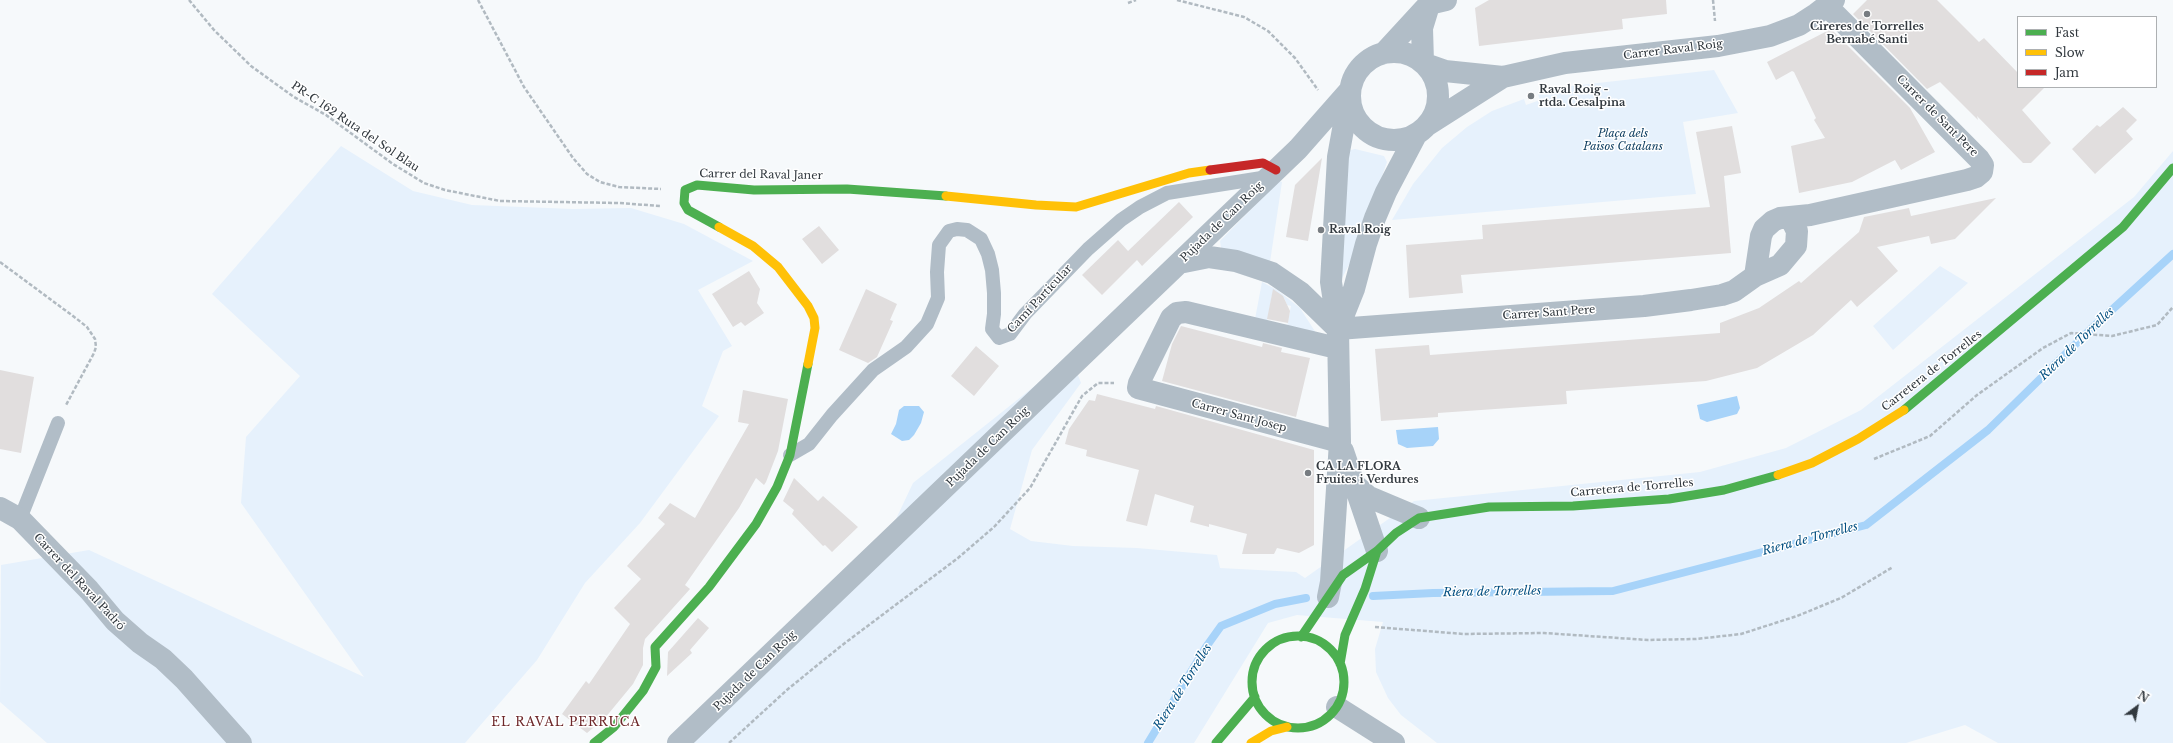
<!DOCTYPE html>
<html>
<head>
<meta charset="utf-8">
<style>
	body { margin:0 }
	#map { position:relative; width:2173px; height:743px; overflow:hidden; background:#f6f9fb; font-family:"Libre Baskerville",serif }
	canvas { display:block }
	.legend { position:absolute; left:2017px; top:16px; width:140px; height:72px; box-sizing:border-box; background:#fff; border:1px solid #adb0b2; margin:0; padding:5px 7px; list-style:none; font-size:12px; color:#32393f }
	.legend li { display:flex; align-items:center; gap:8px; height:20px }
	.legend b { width:20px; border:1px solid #adb0b2 }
	.north { position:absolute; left:2117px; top:687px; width:40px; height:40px; -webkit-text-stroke:3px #fff; paint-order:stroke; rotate:32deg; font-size:11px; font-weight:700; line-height:16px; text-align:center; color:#32393f }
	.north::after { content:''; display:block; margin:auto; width:14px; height:18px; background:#32393f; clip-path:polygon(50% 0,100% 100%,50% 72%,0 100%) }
</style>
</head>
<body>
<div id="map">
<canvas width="2173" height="743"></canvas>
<ul class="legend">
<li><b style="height:5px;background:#4caf50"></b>Fast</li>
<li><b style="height:5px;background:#ffc107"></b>Slow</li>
<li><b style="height:5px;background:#c62828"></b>Jam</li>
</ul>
<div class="north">N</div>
</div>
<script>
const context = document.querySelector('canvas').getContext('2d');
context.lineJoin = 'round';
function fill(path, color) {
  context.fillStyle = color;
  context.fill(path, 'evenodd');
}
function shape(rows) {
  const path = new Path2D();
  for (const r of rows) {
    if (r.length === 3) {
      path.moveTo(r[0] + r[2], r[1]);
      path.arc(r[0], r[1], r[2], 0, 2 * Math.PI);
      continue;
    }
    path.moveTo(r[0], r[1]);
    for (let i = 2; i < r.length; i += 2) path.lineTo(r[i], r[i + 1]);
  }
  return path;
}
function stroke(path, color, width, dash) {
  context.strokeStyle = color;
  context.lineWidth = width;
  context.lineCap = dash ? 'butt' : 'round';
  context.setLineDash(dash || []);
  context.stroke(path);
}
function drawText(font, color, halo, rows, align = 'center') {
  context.font = font + ' "Libre Baskerville",serif';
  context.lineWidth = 3;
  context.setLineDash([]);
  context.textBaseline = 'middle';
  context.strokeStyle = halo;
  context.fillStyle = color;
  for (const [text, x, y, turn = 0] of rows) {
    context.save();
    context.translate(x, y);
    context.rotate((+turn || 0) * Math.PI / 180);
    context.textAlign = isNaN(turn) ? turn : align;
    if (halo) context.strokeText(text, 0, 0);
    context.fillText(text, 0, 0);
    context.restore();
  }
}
fill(shape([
	[1714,70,1738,113,1683,122,1696,194,1392,220,1413,184,1442,148,1467,127,1492,111,1524,99,1526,105,1540,100,1538,94,1562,87],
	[341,146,413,191,472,205,573,209,631,208,684,224,753,261,698,290,732,346,723,351,702,406,719,416,640,523,585,583,537,660,465,743,47,743,0,702,1,565,89,550,364,677,241,503,246,437,300,376,212,294],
	[1355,149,1384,156,1387,162,1355,253,1336,290,1347,151],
	[2173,151,2173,743,1998,743,1965,725,1906,743,1437,743,1401,715,1388,698,1376,672,1375,649,1383,622,1297,615,1268,623,1194,743,691,743,896,519,913,483,1071,357,1081,383,1032,450,1010,529,1031,541,1073,546,1137,548,1217,555,1220,568,1296,572,1305,578,1414,501,1700,472,1786,448,1861,410,2134,197],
	[1279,181,1282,182,1270,262,1221,248,1220,241],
	[1940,266,1968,283,1893,350,1873,326],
	[1262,282,1277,290,1300,308,1316,333,1287,327,1291,306,1287,305,1284,298,1272,296,1267,322,1255,319]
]), '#e6f1fc');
fill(shape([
	[1737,396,1740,408,1737,414,1707,422,1700,419,1697,405],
	[904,406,919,406,924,412,921,423,914,435,909,440,902,441,891,434,896,424,899,410],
	[1438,427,1439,439,1433,446,1407,448,1398,444,1396,430]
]), '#a7d3f9');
stroke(shape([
	[1373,596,1433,593,1613,591,1866,525,1988,430,2091,329,2173,254],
	[1148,743,1206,647,1221,626,1275,604,1306,598]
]), '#a7d3f9', 8);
fill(shape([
	[1489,0,1666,0,1667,14,1622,19,1623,29,1479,46,1475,8],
	[1867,0,1937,0,1979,42,1984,38,2018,73,2018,87,2045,87,2022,110,2051,143,2031,163,2023,163,1977,116,1978,120,1940,82,1927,89,1853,14],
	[1831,29,1910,108,1935,152,1901,170,1895,160,1852,182,1799,193,1791,146,1825,138,1814,120,1816,118,1794,72,1792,71,1776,80,1767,62],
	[2123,107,2137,120,2126,131,2133,139,2095,174,2072,149,2097,125,2100,127],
	[1732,126,1741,173,1724,176,1731,253,1461,275,1463,293,1409,298,1406,245,1483,239,1482,225,1710,207,1696,132],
	[1322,158,1308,241,1286,237,1295,185],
	[1996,198,1955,239,1931,244,1929,236,1877,247,1898,271,1857,307,1851,300,1813,335,1757,368,1706,381,1566,391,1567,404,1438,413,1438,417,1381,421,1375,349,1429,345,1430,355,1720,333,1720,323,1759,308,1799,281,1801,283,1859,232,1864,217,1909,208,1911,216],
	[1179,202,1193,217,1142,266,1137,260,1102,295,1082,275,1118,240,1128,251],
	[819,226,839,250,822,264,802,239],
	[749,271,760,289,757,303,764,313,745,326,741,322,733,327,712,294],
	[866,289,897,304,890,320,893,321,877,357,868,363,839,350],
	[1273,289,1283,296,1290,311,1288,323,1267,319],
	[1181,326,1262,347,1263,343,1282,348,1281,352,1310,358,1296,417,1162,381,1172,344],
	[976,346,999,366,974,396,951,376],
	[0,370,34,377,21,453,0,449],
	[743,390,788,399,778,451,766,482,764,485,756,478,739,508,685,585,690,589,645,639,643,648,643,665,633,684,605,718,587,733,562,714,586,681,589,684,630,624,614,608,641,579,627,566,665,524,658,518,670,503,695,518,749,424,738,422],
	[1097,394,1155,409,1156,406,1314,450,1314,545,1299,553,1277,548,1274,554,1242,554,1247,534,1209,524,1209,527,1190,522,1194,506,1155,494,1147,526,1126,521,1139,470,1086,456,1087,450,1065,444,1069,429,1089,400,1095,401],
	[794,478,818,501,823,496,858,527,832,552,825,545,823,546,792,514,794,510,783,501],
	[698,618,709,628,690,650,692,653,667,676,668,652]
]), '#e1dede');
stroke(shape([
	[189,0,214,30,251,66,294,97,326,115,393,164,424,183,445,190,500,201,619,203,660,206],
	[478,0,524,87,573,158,587,174,600,182,619,187,661,189],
	[1177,0,1244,17,1268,31,1295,58,1318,90],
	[1713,0,1715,21],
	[1128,3,1136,0],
	[0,262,77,319,87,327,95,339,96,347,94,353,66,405],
	[1874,459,1930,436,1977,395,2043,348,2071,333,2112,336,2157,325,2173,307],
	[1375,627,1464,634,1544,633,1648,640,1696,639,1741,634,1797,616,1841,598,1893,567],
	[729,743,788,689,841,646,958,558,994,527,1030,488,1082,396,1098,383,1114,383]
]), '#b1bac1', 2.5, [4, 2]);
stroke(shape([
	[790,455,809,444,832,415,873,370,906,347,927,324,938,298,937,272,939,245,949,231,957,229,967,230,981,239,988,254,992,270,994,293,994,314,992,329,999,338,1010,334,1025,314,1088,249,1121,220,1140,207,1167,193,1268,177],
	[20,519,58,423]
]), '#b1bdc7', 14);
stroke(shape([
	[1394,96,44],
	[1384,53,1429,4,1446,0],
	[1423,62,1422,28,1429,5],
	[1425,64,1445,71,1503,77],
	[1426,126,1503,77,1565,63,1718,46,1770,36,1799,25,1816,14,1834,0],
	[1787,218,1792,221,1797,231,1796,246,1780,265,1755,276,1761,236,1764,229,1773,221,1780,218,1810,215,1967,180,1976,177,1982,172,1983,165,1979,159,1827,6],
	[1179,263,1209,257,1236,261,1272,273,1300,292,1338,329],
	[1338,329,1644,306,1691,300,1722,295,1734,291,1755,276],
	[1338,329,1354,289,1366,244,1375,218,1386,192,1416,135],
	[1337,348,1186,312,1177,313,1171,318,1139,383,1138,388,1340,442],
	[1343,451,1377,551],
	[1354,484,1369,497,1419,518],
	[0,508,20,519,89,590,115,621,140,643,163,659,184,679,241,743],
	[1328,597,1331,582,1340,442,1338,329,1331,282,1338,157,1348,102],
	[1337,707,1394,743],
	[678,743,1298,149,1350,90]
]), '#b1bdc7', 22);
stroke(shape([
	[719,227,688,210,684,203,685,190,697,185,754,190,847,189,946,196],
	[1904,410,2123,227,2173,168],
	[1298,682,46],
	[1301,637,1343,575,1377,551,1396,533,1419,518,1489,507,1573,506,1669,499,1724,490,1778,475],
	[1340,664,1345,635,1365,589,1377,551],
	[594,743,614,727,643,691,656,667,655,647,709,587,756,524,777,487,790,455,808,364],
	[1216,743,1255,697]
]), '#4caf50', 9);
stroke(shape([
	[946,196,1036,205,1076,207,1189,173,1210,170],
	[719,227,753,246,778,267,808,306,814,318,815,328,808,364],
	[1778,475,1812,463,1858,439,1904,410],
	[1251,743,1271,731,1287,727]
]), '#ffc107', 9);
stroke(shape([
	[1210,170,1263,163,1276,170]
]), '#c62828', 9);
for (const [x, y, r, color] of [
	[1867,14,4,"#777c81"],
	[1531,96,4,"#777c81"],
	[1321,230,4,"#777c81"],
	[1308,473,4,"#777c81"]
]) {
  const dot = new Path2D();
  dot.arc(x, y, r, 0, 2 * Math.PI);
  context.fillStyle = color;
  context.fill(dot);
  stroke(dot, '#fff', 1.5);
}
drawText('bold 11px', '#32393f', '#fff', [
	["Cireres de Torrelles",1867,27,"center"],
	["Bernabé Santi",1867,40,"center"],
	["Raval Roig -",1539,90],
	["rtda. Cesalpina",1539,103],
	["Raval Roig",1329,230],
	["CA LA FLORA",1316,467],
	["Fruites i Verdures",1316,480]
], 'left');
drawText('11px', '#32393f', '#fff', [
	["Carrer Raval Roig",1673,50,-7],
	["Carrer de Sant Pere",1937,116,45],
	["PR-C 162 Ruta del Sol Blau",355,127,34],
	["Carrer del Raval Janer",761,175,1],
	["Pujada de Can Roig",1222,222,-44],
	["Camí Particular",1040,299,-47],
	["Carrer Sant Pere",1549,313,-4],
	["Carretera de Torrelles",1932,371,-38],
	["Carrer Sant Josep",1239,416,15],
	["Pujada de Can Roig",988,447,-44],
	["Carretera de Torrelles",1632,488,-5],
	["Carrer del Raval Padró",79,582,47],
	["Pujada de Can Roig",755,671,-44]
]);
drawText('italic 11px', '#103f61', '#fff', [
	["Plaça dels",1623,134],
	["Països Catalans",1623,147]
]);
drawText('italic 12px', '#034f80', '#fff', [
	["Riera de Torrelles",2077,344,-44],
	["Riera de Torrelles",1810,539,-15],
	["Riera de Torrelles",1492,592,-1],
	["Riera de Torrelles",1183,687,-58]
]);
context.letterSpacing = '1px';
drawText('12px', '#6e282a', '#fff', [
	["EL RAVAL PERRUCA",566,723]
]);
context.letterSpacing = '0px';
</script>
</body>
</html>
